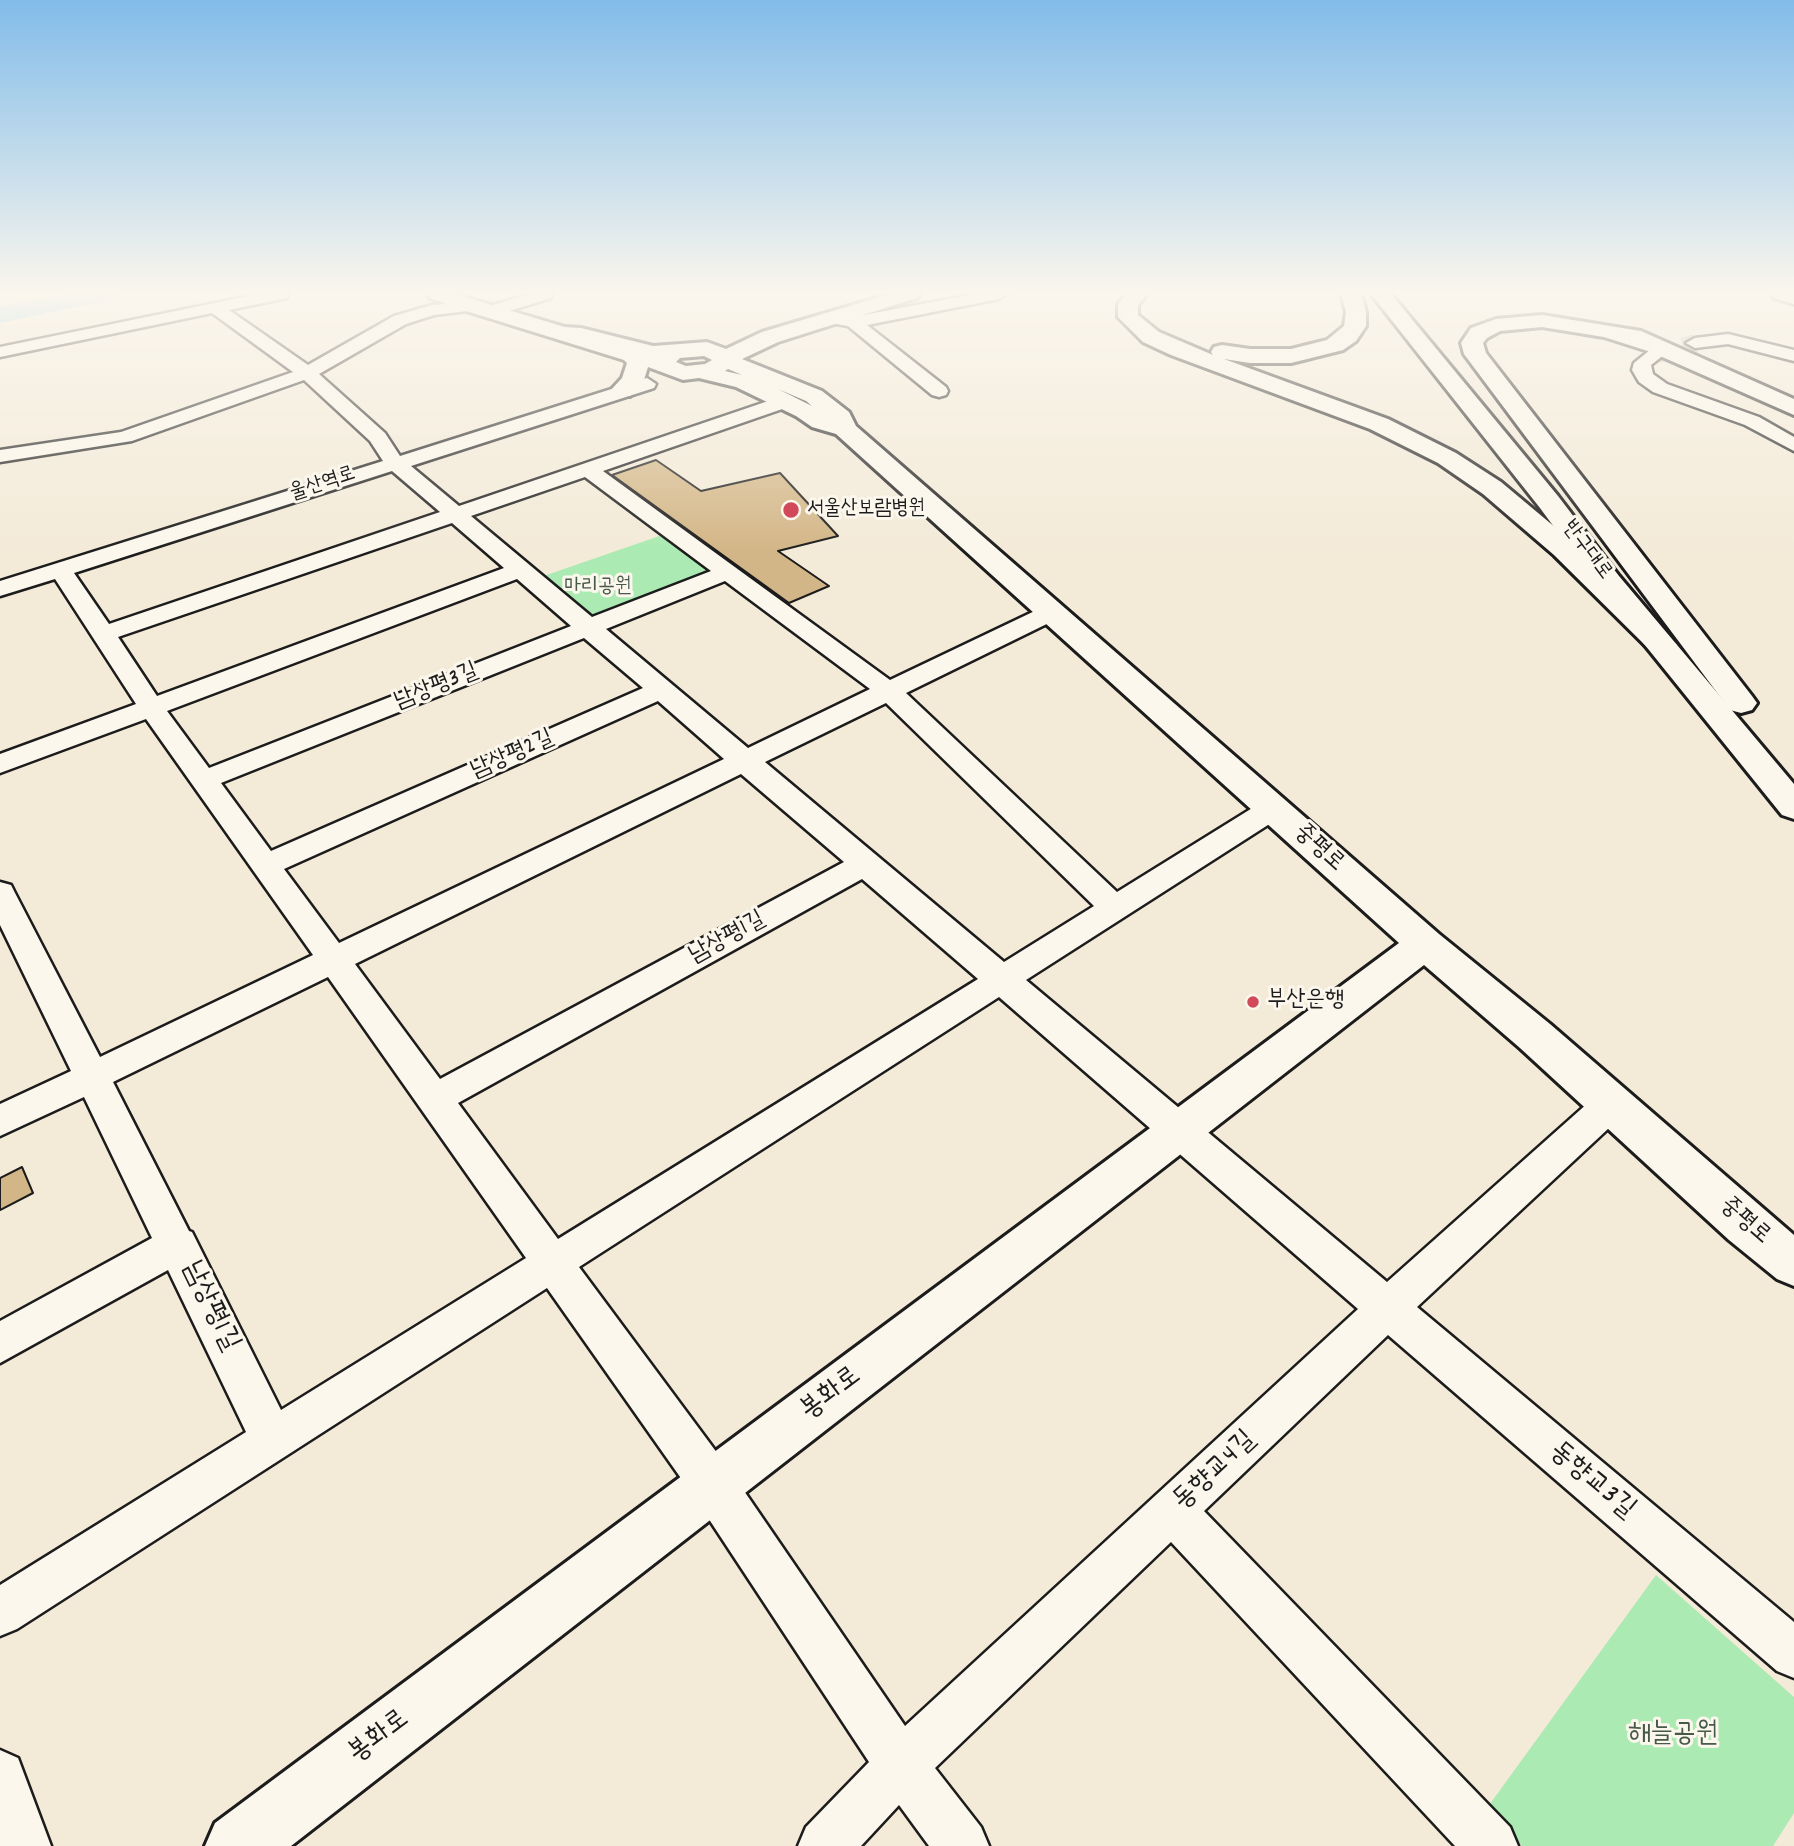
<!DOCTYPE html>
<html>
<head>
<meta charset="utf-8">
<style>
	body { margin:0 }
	canvas { display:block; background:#f3ead8 }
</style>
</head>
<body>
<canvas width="1794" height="1846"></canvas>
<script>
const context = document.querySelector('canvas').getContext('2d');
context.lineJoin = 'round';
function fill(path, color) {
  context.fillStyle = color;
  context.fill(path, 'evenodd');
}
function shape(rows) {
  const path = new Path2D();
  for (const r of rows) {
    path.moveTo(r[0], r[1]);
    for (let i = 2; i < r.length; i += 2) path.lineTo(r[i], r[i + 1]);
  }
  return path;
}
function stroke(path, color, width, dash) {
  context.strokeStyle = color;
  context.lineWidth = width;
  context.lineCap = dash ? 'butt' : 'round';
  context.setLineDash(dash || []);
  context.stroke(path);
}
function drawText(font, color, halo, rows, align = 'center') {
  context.font = font + ' Dekko,"Poor Story",sans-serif';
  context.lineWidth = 6;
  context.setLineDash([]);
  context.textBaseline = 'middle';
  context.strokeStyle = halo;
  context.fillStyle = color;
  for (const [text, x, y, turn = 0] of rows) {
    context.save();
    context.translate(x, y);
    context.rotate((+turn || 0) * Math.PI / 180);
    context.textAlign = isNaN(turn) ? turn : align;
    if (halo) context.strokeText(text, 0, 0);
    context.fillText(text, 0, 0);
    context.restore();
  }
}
fill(shape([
	[668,533,719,571,590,623,538,578],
	[1656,1575,1794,1697,1794,1813,1773,1846,1522,1846,1487,1808]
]), '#abeab2');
fill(shape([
	[69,294,116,294,113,299,104,301,0,323,0,307,69,294]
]), '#8ac9ea');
const building = shape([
	[656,460,701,491,780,473,838,536,778,551,829,586,789,603,612,475,656,460],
	[22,1167,33,1193,0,1210,0,1178,22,1167]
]);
fill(building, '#d3b687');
stroke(building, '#1c1c1c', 2);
stroke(shape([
	[1656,354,1695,343]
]), '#c8c1b2', 18, [18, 10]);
const minor = shape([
	[259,294,289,294,287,298,229,310,308,365,394,316,432,305,476,302,478,306,476,310,434,315,406,324,319,374,385,433,400,456,640,380,647,378,656,384,654,388,411,466,459,506,777,398,791,398,794,402,791,406,603,471,890,680,1041,608,1050,606,1059,608,1062,613,1059,618,906,693,1117,892,1262,802,1272,800,1282,802,1286,809,1282,816,1026,980,1387,1282,1598,1094,1611,1089,1624,1094,1629,1104,1624,1114,1417,1307,1794,1622,1794,1678,1777,1671,1388,1335,1204,1511,1510,1827,1518,1846,1455,1846,1171,1542,935,1768,981,1827,989,1846,929,1846,899,1805,861,1846,798,1846,806,1827,869,1762,697,1501,547,1288,17,1629,0,1636,0,1585,246,1432,168,1270,0,1363,0,1321,152,1238,84,1097,0,1136,0,1104,71,1071,0,925,0,882,11,885,15,893,100,1057,313,955,146,719,0,773,0,754,136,704,55,579,0,596,0,581,383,461,370,441,304,380,132,441,0,462,0,450,121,432,293,372,212,313,0,357,0,347,259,294],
	[392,471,440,512,109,624,74,573,392,471],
	[585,477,711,571,592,617,471,516,585,477],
	[452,523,504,568,157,696,118,637,452,523],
	[517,579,571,626,209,768,167,711,517,579],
	[725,581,870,689,748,748,606,629,725,581],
	[584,638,643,688,271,851,221,783,584,638],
	[658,701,724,759,339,943,284,869,658,701],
	[886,703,1094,906,1004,962,765,762,886,703],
	[741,774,844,862,440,1079,355,964,741,774],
	[862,879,978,979,558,1239,458,1103,862,879],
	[328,977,526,1258,281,1410,192,1232,189,1231,113,1082,328,977],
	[999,997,1358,1309,905,1726,729,1469,579,1267,999,997],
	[530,294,553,294,551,298,489,317,480,312,483,308,530,294],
	[975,294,1007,294,999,299,867,325,946,387,948,391,946,395,939,397,932,395,848,326,824,322,821,318,830,313,853,317,975,294],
	[1728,334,1794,350,1794,361,1728,344,1695,348,1686,343,1695,338,1728,334],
	[1656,349,1665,354,1651,365,1653,374,1667,384,1759,417,1794,437,1794,451,1745,425,1653,392,1639,382,1632,370,1634,363,1650,350,1656,349],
	[0,1750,18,1758,51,1846,0,1846,0,1750]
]);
const major = shape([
	[427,294,455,294,565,327,581,328,653,346,707,342,726,349,762,332,890,294,920,294,917,298,778,342,742,359,822,391,849,412,856,426,1439,934,1550,1024,1794,1235,1794,1286,1777,1279,1729,1240,1520,1048,1424,965,291,1846,205,1846,215,1823,1399,943,836,434,812,427,796,416,736,387,699,378,683,380,648,367,644,380,630,396,614,396,610,391,622,378,627,363,624,360,463,310,430,298,427,294],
	[704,356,712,360,705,364,686,366,676,362,680,358,704,356],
	[728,369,742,375,725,371,728,369],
	[778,389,806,401,812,406,778,389],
	[1371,294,1391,294,1558,496,1619,576,1794,784,1794,819,1782,815,1599,588,1540,508,1371,294]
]);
const highway = shape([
	[1126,294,1147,294,1138,305,1138,315,1159,332,1213,355,1211,352,1214,347,1222,345,1250,349,1291,349,1327,340,1344,326,1346,312,1341,294,1361,294,1366,312,1366,326,1356,341,1343,350,1291,363,1250,363,1224,359,1388,419,1456,453,1501,482,1574,543,1677,645,1673,651,1662,654,1651,651,1554,555,1483,494,1438,463,1370,429,1171,355,1143,342,1118,317,1118,304,1126,294],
	[1771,294,1794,294,1794,304,1774,298,1771,294],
	[1542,315,1641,331,1794,399,1794,415,1651,352,1604,337,1542,327,1500,331,1487,338,1483,343,1486,353,1752,696,1757,703,1752,710,1741,713,1730,710,1464,354,1461,343,1471,328,1496,319,1542,315]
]);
stroke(minor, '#1c1c1c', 5);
stroke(major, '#1c1c1c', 6);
stroke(highway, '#1c1c1c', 6);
fill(minor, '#fbf7ec');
fill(major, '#fbf7ec');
fill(highway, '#fbf7ec');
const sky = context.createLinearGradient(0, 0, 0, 552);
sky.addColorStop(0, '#82bce9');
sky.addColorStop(0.53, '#faf6ed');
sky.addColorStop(1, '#faf6ed00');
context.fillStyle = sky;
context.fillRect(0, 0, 1794, 552);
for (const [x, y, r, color] of [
	[791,510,9,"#d1495b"],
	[1253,1002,7,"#d1495b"]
]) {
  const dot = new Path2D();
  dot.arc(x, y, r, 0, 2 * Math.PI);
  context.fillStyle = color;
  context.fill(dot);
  stroke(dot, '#fbf7ec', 2.5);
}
drawText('21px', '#1c1c1c', '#fbf7ec', [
	["울산역로",323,485,-18],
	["반구대로",1586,551,53]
]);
drawText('21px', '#1c1c1c', '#fbf7ec', [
	["서울산보람병원",807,510]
], 'left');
drawText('21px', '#475a49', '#fbf7ec', [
	["마리공원",598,588]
]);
drawText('24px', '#1c1c1c', '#fbf7ec', [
	["남상평3길",437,688,-22],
	["남상평2길",513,756,-24],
	["중평로",1318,849,42],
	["남상평1길",728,939,-29],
	["중평로",1744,1222,41]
]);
drawText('24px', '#1c1c1c', '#fbf7ec', [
	["부산은행",1267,1002]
], 'left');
drawText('28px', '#1c1c1c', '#fbf7ec', [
	["남상평1길",209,1307,64],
	["봉화로",832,1395,-37],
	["동향교4길",1216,1472,-43],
	["동향교3길",1591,1482,40],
	["봉화로",380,1738,-37]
]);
drawText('28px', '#475a49', '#fbf7ec', [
	["해늘공원",1673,1736]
]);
</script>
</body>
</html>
